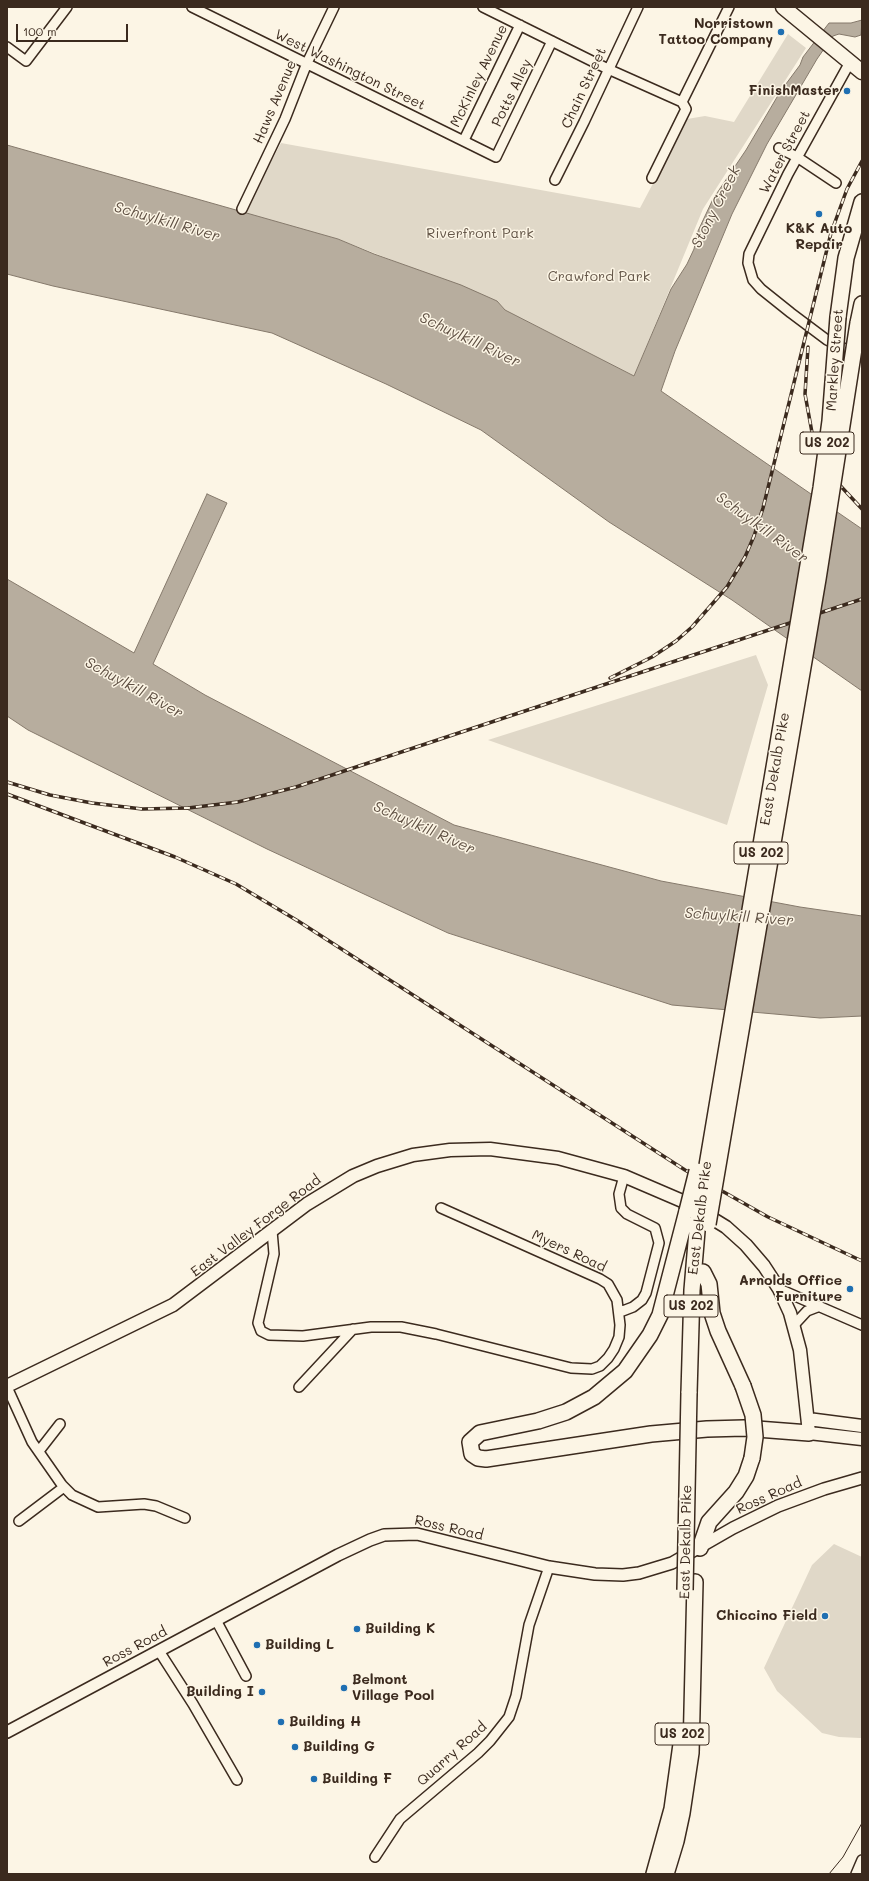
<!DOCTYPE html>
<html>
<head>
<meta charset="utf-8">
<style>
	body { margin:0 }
	#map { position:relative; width:869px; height:1881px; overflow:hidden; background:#fcf5e5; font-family:Mali,sans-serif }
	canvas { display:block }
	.frame { position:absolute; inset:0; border:8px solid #3b2a1e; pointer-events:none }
	.scale { position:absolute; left:16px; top:24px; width:112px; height:18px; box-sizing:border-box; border:2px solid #3b2a1e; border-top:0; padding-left:5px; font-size:12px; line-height:14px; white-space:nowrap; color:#3b2a1e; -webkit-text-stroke:3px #fcf5e5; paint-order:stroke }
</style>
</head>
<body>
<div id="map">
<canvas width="869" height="1881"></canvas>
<div class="frame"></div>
<div class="scale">100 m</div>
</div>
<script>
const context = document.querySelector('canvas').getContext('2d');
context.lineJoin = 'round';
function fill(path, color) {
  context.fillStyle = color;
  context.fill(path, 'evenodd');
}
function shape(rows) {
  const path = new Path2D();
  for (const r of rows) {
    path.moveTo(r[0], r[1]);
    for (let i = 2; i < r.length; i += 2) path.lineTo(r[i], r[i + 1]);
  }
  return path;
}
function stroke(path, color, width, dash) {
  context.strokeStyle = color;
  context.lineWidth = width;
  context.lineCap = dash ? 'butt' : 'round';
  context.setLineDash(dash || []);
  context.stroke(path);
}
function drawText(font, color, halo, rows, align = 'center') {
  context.font = font + ' Mali,sans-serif';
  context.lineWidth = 3;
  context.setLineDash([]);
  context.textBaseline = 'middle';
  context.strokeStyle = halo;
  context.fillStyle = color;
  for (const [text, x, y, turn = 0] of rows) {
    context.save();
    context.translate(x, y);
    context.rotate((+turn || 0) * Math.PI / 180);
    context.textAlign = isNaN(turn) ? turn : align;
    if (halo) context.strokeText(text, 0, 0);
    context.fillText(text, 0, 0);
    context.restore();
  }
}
fill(shape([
	[788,34,806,48,703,209,634,376,505,310,497,301,338,239,244,213,281,143,640,208,687,119,705,116,734,122],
	[756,655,768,685,727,825,488,740],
	[834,1544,862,1557,862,1738,860,1738,839,1737,822,1733,777,1691,764,1668,812,1565]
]), '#e0d8c8');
const water = shape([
	[862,20,861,35,855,37,839,34,833,36,817,59,767,144,732,214,675,351,661,391,862,529,862,691,732,600,609,522,481,430,386,384,272,333,53,286,7,274,7,145,338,239,374,254,461,285,497,301,505,310,634,376,671,289,687,264,694,249,698,231,713,199,746,150,780,92,800,65,803,57,829,23,851,23,862,20],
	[207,494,227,503,153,664,205,695,454,825,661,881,800,907,862,916,862,1016,820,1018,672,1005,448,933,267,849,28,730,7,716,7,579,134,653,207,494]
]);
fill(water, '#b7ad9e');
stroke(water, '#85796b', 1);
const minor = shape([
	[192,7,496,157,552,41],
	[483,7,608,69,682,102],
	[7,47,26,61,67,7],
	[849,64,788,174,749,254,748,263,753,280,761,289,791,313,827,340,843,348,862,353],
	[682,102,729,7],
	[464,140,520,25],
	[779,148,797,157,836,183],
	[652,178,686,109,682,102],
	[555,180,584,122,638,7],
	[242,209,285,119,307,63,334,7],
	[272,1231,274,1254,258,1323,261,1331,269,1335,303,1336,371,1327,401,1327,436,1334,571,1368,592,1369,600,1366,608,1358,614,1349,619,1337,620,1325,617,1300,608,1284,600,1279,441,1208],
	[779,1289,862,1325],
	[620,1312,633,1307,642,1300,646,1293,659,1243,655,1228,627,1214,621,1208,619,1194,624,1176],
	[794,1325,807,1311,820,1306],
	[7,1387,32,1442,62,1485,72,1495,98,1507,144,1504,156,1506,185,1518],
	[299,1387,353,1329],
	[39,1451,60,1424],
	[19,1521,64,1487],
	[216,1620,246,1676],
	[159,1651,193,1704,237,1780],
	[375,1857,400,1819,478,1753,490,1741,509,1717,516,1696,529,1625,549,1567],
	[856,1874,862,1860]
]);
const tertiary = shape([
	[7,1732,338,1555,370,1540,384,1535,417,1534,549,1567,595,1574,623,1575,639,1573,672,1563,733,1528,778,1506,824,1489,862,1478]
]);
const secondary = shape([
	[7,1386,173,1305,307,1204,353,1176,377,1166,413,1155,450,1150,490,1149,558,1158,624,1176,687,1203,726,1227,746,1245,764,1266,779,1289,790,1313,800,1350,809,1433,862,1439],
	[808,1419,862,1426]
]);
const primary = shape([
	[783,7,862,72]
]);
const trunk = shape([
	[838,317,846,258,862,202],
	[858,323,862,304],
	[687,1211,660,1315,650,1335,625,1371,594,1397,566,1412,538,1421,480,1433,470,1442,472,1454,478,1458,486,1459,651,1434,707,1429,744,1428,809,1433],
	[703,1272,709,1284,712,1313,718,1331,743,1386],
	[689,1393,692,1290,698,1219],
	[700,1548,709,1522,736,1492,746,1476,752,1458],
	[654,1874,672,1809,682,1737],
	[666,1874,676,1841,682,1813,691,1753,695,1582]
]);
stroke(minor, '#3b2a1e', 12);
stroke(tertiary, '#3b2a1e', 14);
stroke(secondary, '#3b2a1e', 15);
stroke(primary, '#3b2a1e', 17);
stroke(trunk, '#3b2a1e', 18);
stroke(minor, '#fcf5e5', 9);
stroke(tertiary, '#fcf5e5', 11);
stroke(secondary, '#fcf5e5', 12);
stroke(primary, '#fcf5e5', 14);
stroke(trunk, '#fcf5e5', 15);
stroke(shape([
	[829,1874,843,1857,862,1823]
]), '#3b2a1e', 1);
const rail = shape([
	[808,347,805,394,813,438,821,455,835,480,862,509],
	[610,678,652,657,676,641,692,627,727,587,745,557,754,536,763,508,831,233,847,189,862,161],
	[7,782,50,795,92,803,142,809,188,808,238,802,296,787,862,599],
	[7,794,175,857,236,884,298,921,685,1170,768,1217,862,1261]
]);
stroke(rail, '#3b2a1e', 3.5);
stroke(rail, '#fcf5e5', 2, [6]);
const trunkBridge = shape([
	[687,1211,697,1171],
	[698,1219,821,488,830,421,838,317],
	[708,1224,818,579,858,323],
	[743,1386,753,1415,755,1437,752,1458],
	[685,1590,689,1393]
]);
stroke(trunkBridge, '#3b2a1e', 18, []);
stroke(trunkBridge, '#fcf5e5', 15);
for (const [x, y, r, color] of [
	[781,32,4,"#1f6fb2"],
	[847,91,4,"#1f6fb2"],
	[819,214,4,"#1f6fb2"],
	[850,1289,4,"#1f6fb2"],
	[825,1616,4,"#1f6fb2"],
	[357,1629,4,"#1f6fb2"],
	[257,1645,4,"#1f6fb2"],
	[344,1688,4,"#1f6fb2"],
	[262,1692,4,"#1f6fb2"],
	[281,1722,4,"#1f6fb2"],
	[295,1747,4,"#1f6fb2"],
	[314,1779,4,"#1f6fb2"]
]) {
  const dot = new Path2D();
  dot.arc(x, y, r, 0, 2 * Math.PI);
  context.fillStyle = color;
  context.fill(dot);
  stroke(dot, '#fcf5e5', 1.5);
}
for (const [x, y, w] of [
	[827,443,54],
	[761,853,54],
	[691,1306,54],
	[682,1734,54]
]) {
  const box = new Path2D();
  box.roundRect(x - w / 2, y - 11, w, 22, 3);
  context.fillStyle = '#fcf5e5';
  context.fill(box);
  stroke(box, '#3b2a1e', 1);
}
drawText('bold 13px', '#3b2a1e', null, [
	["US 202",827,443],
	["US 202",761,853],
	["US 202",691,1306],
	["US 202",682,1734]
]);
drawText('bold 14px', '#3b2a1e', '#fcf5e5', [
	["Norristown",773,24,"right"],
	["Tattoo Company",773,40,"right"],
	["FinishMaster",839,91,"right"],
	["K&K Auto",819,229,"center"],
	["Repair",819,245,"center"],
	["Arnolds Office",842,1281,"right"],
	["Furniture",842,1297,"right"],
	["Chiccino Field",817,1616,"right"],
	["Building K",365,1629],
	["Building L",265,1645],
	["Belmont",352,1680],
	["Village Pool",352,1696],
	["Building I",254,1692,"right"],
	["Building H",289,1722],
	["Building G",303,1747],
	["Building F",322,1779]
], 'left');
drawText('14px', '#3b2a1e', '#fcf5e5', [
	["West Washington Street",350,70,26],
	["McKinley Avenue",479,76,-64],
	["Chain Street",584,88,-65],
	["Potts Alley",512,93,-64],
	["Haws Avenue",275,102,-67],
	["Water Street",785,152,-62],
	["Markley Street",835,360,-86],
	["East Dekalb Pike",775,769,-80],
	["East Dekalb Pike",700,1218,-83],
	["East Valley Forge Road",256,1226,-37],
	["Myers Road",569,1251,25],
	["Ross Road",769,1496,-24],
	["Ross Road",449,1528,13],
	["East Dekalb Pike",686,1542,-89],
	["Ross Road",135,1647,-28],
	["Quarry Road",452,1754,-42]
]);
drawText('14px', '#645648', '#fcf5e5', [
	["Riverfront Park",480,234],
	["Crawford Park",599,277]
]);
drawText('italic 15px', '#605144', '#fcf5e5', [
	["Stony Creek",716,207,-63],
	["Schuylkill River",167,222,16],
	["Schuylkill River",470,340,25],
	["Schuylkill River",762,528,36],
	["Schuylkill River",134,688,29],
	["Schuylkill River",424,828,24],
	["Schuylkill River",739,917,4]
]);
</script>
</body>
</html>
